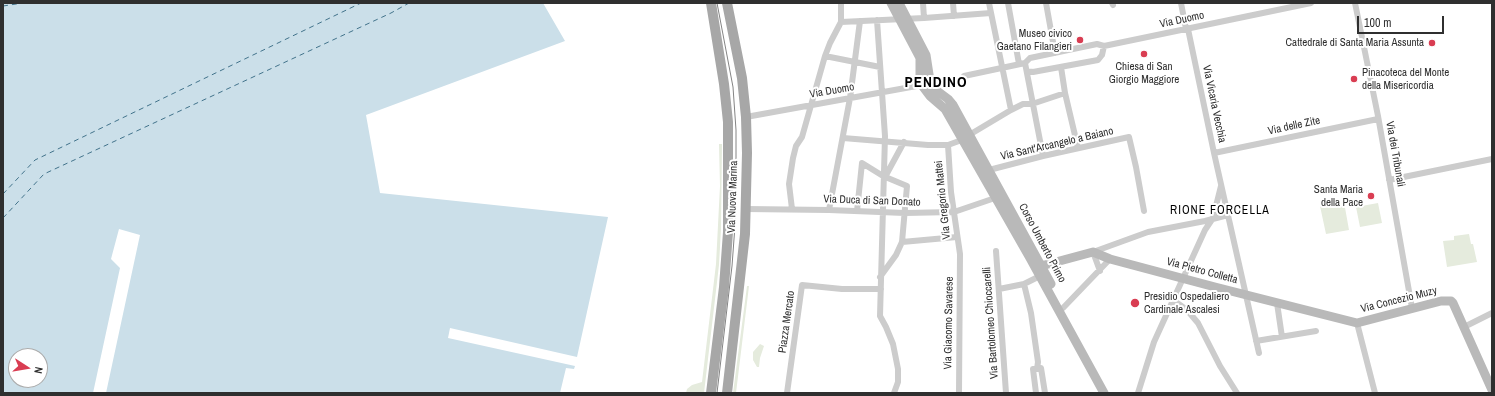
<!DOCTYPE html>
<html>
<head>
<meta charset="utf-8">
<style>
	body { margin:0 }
	#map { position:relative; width:1495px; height:396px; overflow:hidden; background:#fff; font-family:"Archivo Narrow",sans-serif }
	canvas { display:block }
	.frame { position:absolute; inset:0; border:4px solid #2f2f2f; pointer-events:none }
	.north { position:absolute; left:8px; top:348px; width:40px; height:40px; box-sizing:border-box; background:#fff; border:1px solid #acacac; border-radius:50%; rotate:102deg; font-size:11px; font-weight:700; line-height:16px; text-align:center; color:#2f2f2f }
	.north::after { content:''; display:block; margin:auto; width:14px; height:18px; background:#d93d52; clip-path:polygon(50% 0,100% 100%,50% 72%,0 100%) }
	.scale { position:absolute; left:1357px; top:16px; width:87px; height:18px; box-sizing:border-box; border:2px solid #2f2f2f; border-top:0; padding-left:5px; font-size:12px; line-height:14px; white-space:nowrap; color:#2f2f2f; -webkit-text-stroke:3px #fff; paint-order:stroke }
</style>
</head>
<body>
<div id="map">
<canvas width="1495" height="396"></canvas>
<div class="frame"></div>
<div class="north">N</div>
<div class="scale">100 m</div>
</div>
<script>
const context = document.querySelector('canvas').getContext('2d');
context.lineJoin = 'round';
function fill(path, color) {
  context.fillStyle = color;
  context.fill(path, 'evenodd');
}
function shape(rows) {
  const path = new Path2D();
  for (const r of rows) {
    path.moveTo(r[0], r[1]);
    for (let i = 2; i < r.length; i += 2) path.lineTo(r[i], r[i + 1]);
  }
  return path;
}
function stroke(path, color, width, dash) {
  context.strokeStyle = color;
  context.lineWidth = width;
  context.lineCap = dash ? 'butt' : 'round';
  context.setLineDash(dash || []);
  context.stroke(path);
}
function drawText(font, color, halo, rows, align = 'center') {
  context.font = font + ' "Archivo Narrow",sans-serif';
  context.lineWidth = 4;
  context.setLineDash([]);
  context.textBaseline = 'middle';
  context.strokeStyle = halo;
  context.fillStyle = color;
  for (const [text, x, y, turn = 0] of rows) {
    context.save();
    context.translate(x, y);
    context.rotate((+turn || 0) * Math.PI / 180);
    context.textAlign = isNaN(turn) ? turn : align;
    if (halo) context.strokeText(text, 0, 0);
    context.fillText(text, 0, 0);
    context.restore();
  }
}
fill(shape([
	[719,144,722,144,721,229,719,265,704,393,686,393,687,389,692,385,702,382,716,264,720,186],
	[1344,202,1349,230,1326,234,1320,206],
	[1378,203,1382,223,1360,227,1356,207],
	[1469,234,1471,244,1473,244,1477,262,1447,267,1443,241,1454,240,1454,236],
	[747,286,749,286,736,393,733,393],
	[760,344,764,346,760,358,759,367,757,367,753,360,753,352]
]), '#e5ebdd');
fill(shape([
	[3,3,543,3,565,41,366,115,380,193,608,217,577,357,450,328,448,338,575,366,574,369,566,368,560,393,106,393,140,235,119,229,111,259,120,268,93,393,3,393],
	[16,356,40,356,40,380,16,380]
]), '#cbdfe9');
stroke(shape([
	[3,6,23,3],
	[3,194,35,160,361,3],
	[3,218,44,174,391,13,409,3]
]), '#42738b', 1, [5, 4]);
stroke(shape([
	[923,3,924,18],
	[953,3,954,16],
	[989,3,1011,110],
	[1008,3,1019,64],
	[1046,3,1055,53],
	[1112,3,1113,5],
	[1181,3,1186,29],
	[1355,3,1378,116,1412,308],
	[877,20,885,136,880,316,886,327,893,344,898,369,898,382,894,393],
	[841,22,924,18,991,13],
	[1188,29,1214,153,1259,353],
	[825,56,880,67],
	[1025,63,1043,156],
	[1061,67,1065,93,1078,148],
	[1027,71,1033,72,1098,60,1102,55,1104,46],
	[964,76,1025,63,1030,58,1097,44,1104,46,1311,3],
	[746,117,922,85],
	[843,138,928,145,948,145,959,141,1011,110,1023,104,1032,104,1065,93],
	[948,145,951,192,960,254,959,393],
	[1214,153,1378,119],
	[989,170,1043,156,1129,137,1136,167,1144,211],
	[885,177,904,142],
	[1389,180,1492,159],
	[746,209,829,210,905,213,954,212,995,198],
	[792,209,789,184,793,158,796,146,802,137,825,56,830,43,841,22,841,3],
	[829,210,850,98,860,21],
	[857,211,862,163,883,176,907,186,902,242,896,255,880,277],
	[902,242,957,237],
	[996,251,1006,393],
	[1100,271,1093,252,1148,232,1205,221,1228,215],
	[1024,284,1031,313,1038,362,1037,369],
	[999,289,1024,284,1040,276],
	[1173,300,1187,310,1198,323,1220,366,1237,393],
	[1277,303,1282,337],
	[1063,308,1110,259],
	[1357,323,1375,393],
	[1464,327,1492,313],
	[1256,341,1316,331],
	[787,393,802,285,842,289,881,289],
	[1036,393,1033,369,1041,368,1045,393],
	[1138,393,1154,342,1205,230,1213,218,1221,186]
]), '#ccc', 6);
stroke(shape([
	[891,3,920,58,920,77,921,84,930,96,945,109,1030,258,1104,393],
	[899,3,926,55,930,81,936,90,948,99,953,105,1051,284],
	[1041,266,1093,252,1110,259,1215,287,1357,323,1441,301,1451,301,1453,303,1492,390]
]), '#b9b9b9', 9);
stroke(shape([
	[711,3,724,84,728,122,728,232,724,287,711,393],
	[727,3,742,78,746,117,747,153,745,234,727,393]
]), '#a7a7a7', 10);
stroke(shape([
	[717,3,733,87,736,130,736,212,732,266,717,393]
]), '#848484', 1);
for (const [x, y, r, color] of [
	[1080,40,4,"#d93d52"],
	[1432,43,4,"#d93d52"],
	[1144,54,4,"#d93d52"],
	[1354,79,4,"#d93d52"],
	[1371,196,4,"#d93d52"],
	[1135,303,5,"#d93d52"]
]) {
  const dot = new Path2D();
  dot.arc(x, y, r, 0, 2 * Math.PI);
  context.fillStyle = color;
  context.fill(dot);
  stroke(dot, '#fff', 1.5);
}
drawText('11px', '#2f2f2f', '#fff', [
	["Via Duomo",1182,20,-12],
	["Via Duomo",832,91,-10],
	["Via Vicaria Vecchia",1214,104,78],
	["Via delle Zite",1294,126,-12],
	["Via Sant'Arcangelo a Baiano",1057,144,-13],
	["Via dei Tribunali",1395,154,80],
	["Via Nuova Marina",733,197,-88],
	["Via Gregorio Mattei",943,200,-96],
	["Via Duca di San Donato",872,201,2],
	["Corso Umberto Primo",1042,243,62],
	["Via Pietro Colletta",1202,271,15],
	["Via Concezio Muzy",1399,300,-14],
	["Piazza Mercato",787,322,-82],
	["Via Giacomo Savarese",949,323,-89],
	["Via Bartolomeo Chioccarelli",991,323,-94]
]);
drawText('11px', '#2f2f2f', '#fff', [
	["Museo civico",1072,34],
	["Gaetano Filangieri",1072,47],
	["Cattedrale di Santa Maria Assunta",1424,43],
	["Chiesa di San",1144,67,"center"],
	["Giorgio Maggiore",1144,80,"center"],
	["Pinacoteca del Monte",1362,73,"left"],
	["della Misericordia",1362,86,"left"],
	["Santa Maria",1363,190],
	["della Pace",1363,203],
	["Presidio Ospedaliero",1144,297,"left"],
	["Cardinale Ascalesi",1144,310,"left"]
], 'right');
context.letterSpacing = '1px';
drawText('12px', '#000', '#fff', [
	["RIONE FORCELLA",1220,211]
]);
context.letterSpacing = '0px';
context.letterSpacing = '1px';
drawText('bold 15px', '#000', '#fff', [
	["PENDINO",936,83]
]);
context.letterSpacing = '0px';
</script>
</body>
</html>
